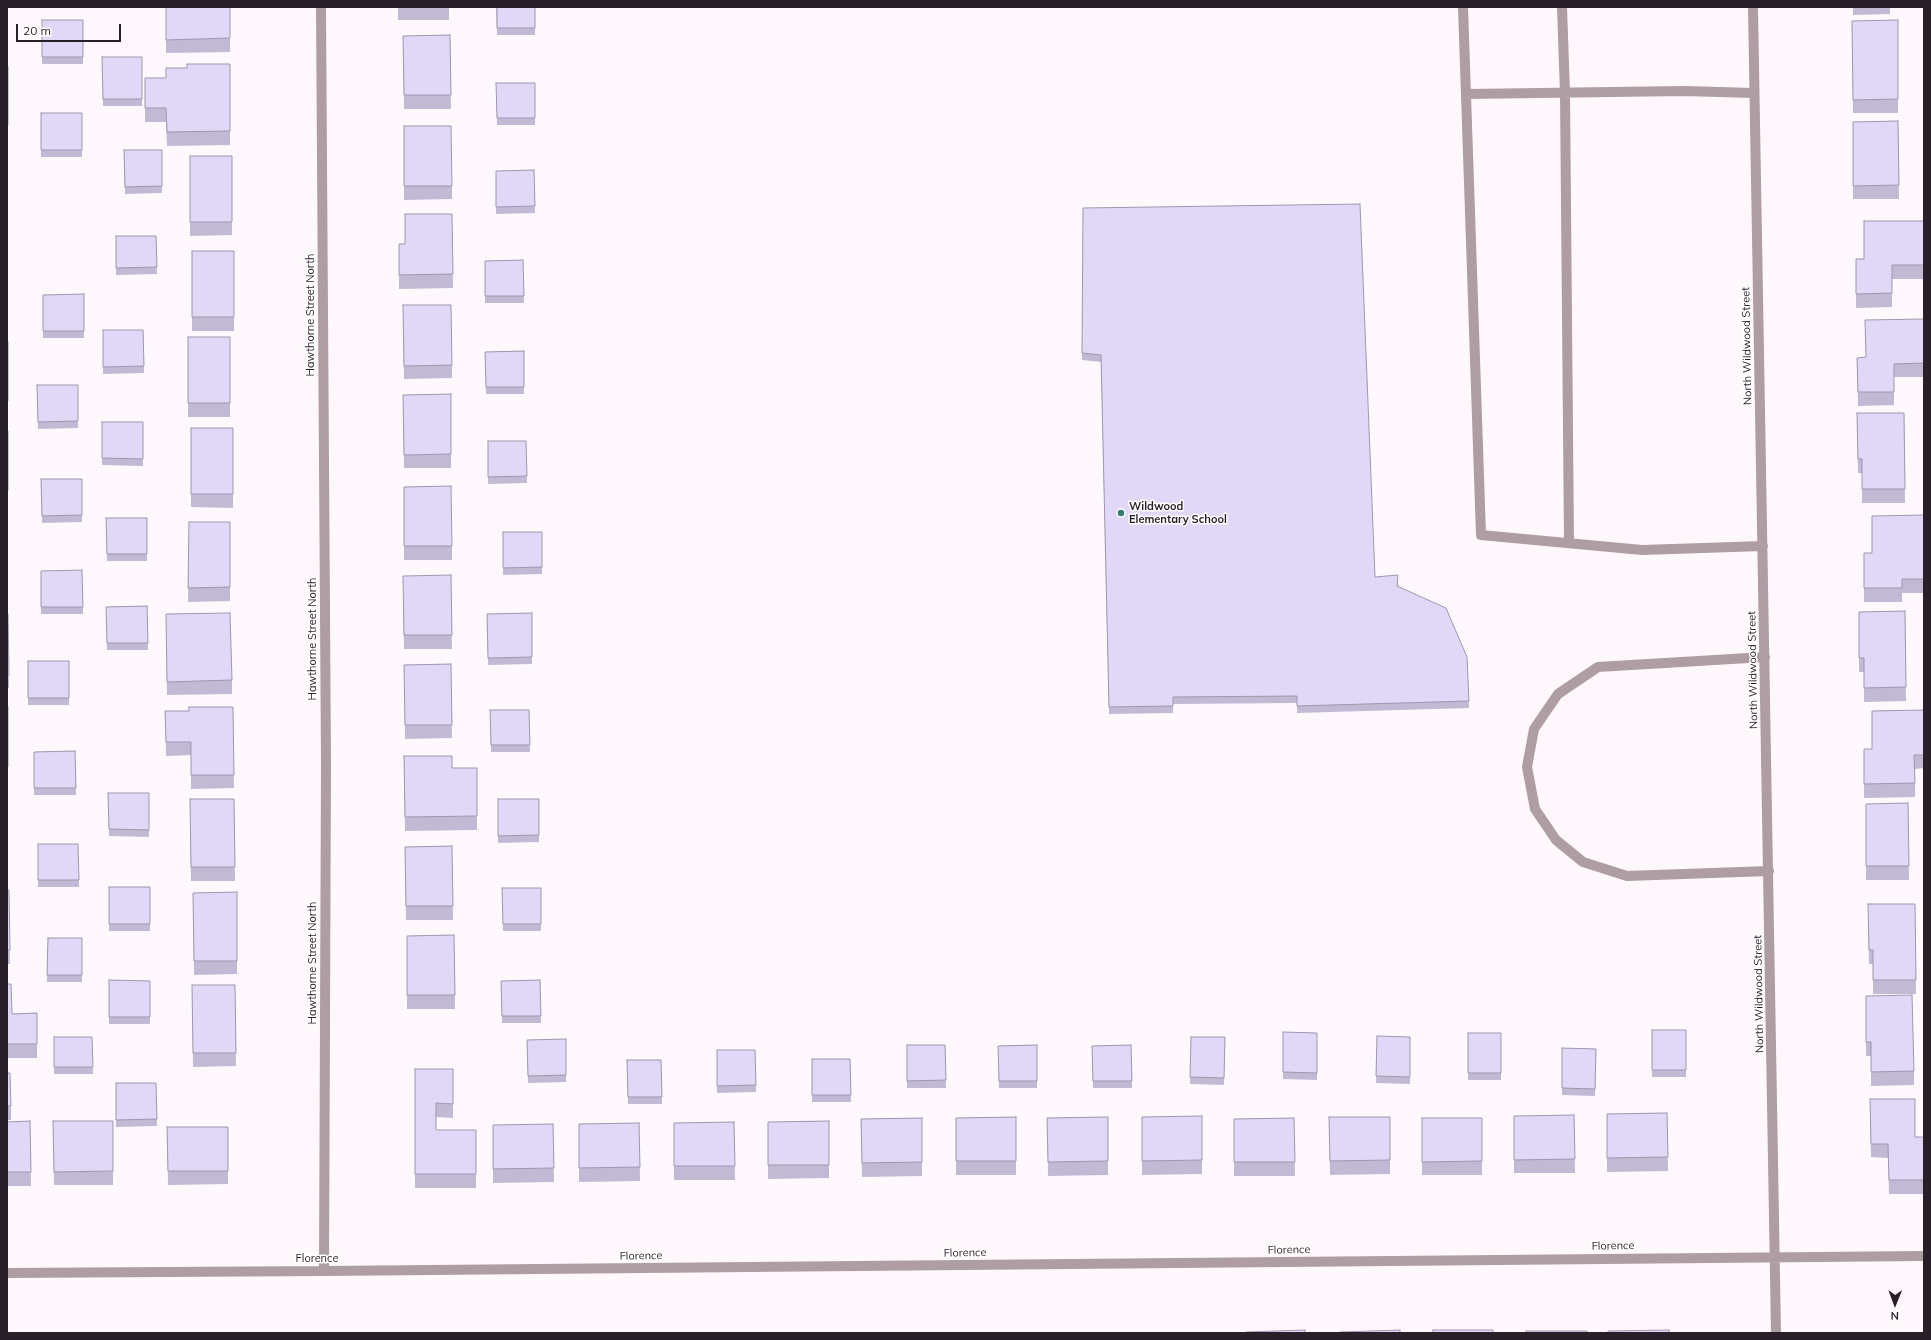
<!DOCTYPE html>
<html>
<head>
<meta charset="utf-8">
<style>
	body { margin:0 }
	#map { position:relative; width:1931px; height:1340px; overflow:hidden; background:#fef8fd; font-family:Mulish,sans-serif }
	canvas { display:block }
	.frame { position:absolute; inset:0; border:8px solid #291f29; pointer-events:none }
	.north { position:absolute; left:1875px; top:1284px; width:40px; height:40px; -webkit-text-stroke:3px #fff; paint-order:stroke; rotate:181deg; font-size:11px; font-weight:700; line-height:16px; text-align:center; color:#291f29 }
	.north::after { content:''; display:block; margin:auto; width:14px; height:18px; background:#291f29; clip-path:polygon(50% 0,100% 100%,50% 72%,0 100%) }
	.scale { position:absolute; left:16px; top:24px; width:105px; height:18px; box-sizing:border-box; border:2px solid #291f29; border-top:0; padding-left:5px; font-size:12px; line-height:14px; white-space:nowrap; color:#291f29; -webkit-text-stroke:3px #fff; paint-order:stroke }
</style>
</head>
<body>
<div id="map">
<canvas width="1931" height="1340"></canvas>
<div class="frame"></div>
<div class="north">N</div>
<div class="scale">20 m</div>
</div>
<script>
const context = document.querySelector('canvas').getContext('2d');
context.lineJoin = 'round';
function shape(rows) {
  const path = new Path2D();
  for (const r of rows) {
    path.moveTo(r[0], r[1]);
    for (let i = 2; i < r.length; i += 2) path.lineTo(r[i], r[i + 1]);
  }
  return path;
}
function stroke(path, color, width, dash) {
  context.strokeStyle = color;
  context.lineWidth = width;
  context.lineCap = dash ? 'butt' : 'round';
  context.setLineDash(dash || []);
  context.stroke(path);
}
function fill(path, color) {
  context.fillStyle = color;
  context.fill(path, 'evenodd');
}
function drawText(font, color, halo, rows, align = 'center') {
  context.font = font + ' Mulish,sans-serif';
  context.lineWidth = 3;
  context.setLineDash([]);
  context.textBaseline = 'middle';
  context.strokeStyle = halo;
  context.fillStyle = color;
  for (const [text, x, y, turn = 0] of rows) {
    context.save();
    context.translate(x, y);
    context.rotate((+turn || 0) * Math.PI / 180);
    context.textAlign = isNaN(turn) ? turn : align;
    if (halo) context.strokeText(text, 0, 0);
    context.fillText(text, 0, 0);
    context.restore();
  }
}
stroke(shape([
	[321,7,326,764,324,1271],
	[1463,7,1481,535,1642,550,1763,546],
	[1562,7,1565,93,1569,543],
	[1753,7,1776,1333],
	[1466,94,1684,91,1754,93],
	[1765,657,1598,667,1558,694,1534,729,1527,767,1535,809,1556,840,1583,862,1627,876,1769,871],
	[7,1273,324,1271,1924,1256]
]), '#ae9da3', 10);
fill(shape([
	[166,7,230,7,230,52,166,53],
	[398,7,449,7,449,20,398,20],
	[496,7,535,28,535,35,497,35],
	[1853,7,1890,7,1890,14,1853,15],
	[42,20,83,20,83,64,42,64],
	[1898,20,1898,113,1853,113,1852,21],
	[450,35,451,109,404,109,403,36],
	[102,57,142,99,142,106,103,106],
	[230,64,230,145,167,146,166,122,145,122,145,78,166,78,187,68],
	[7,66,8,66,8,139,7,139],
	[496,83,535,83,535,125,497,125],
	[41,113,82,113,82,157,41,157],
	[1898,121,1899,199,1853,199,1853,122],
	[404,126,452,186,452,199,404,200],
	[124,150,162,150,162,193,125,194],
	[190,156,232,156,232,235,190,236],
	[534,170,535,213,496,214,496,171],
	[1083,208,1375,577,1398,582,1398,586,1469,701,1469,708,1297,713,1297,703,1173,704,1173,713,1109,714,1101,362,1082,360],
	[452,214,453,288,399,289,399,244,405,244],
	[1924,221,1924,279,1892,279,1892,307,1856,308,1856,259,1864,259],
	[116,236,156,236,157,274,116,275],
	[192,251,234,251,234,331,192,331],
	[523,260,524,303,485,303,485,261],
	[43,295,84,331,84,338,43,338],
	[403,305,452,365,452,378,404,379],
	[1924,319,1924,377,1894,377,1894,405,1858,406,1857,358,1865,357],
	[103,330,143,330,144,373,103,374],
	[188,337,230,337,230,417,188,417],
	[7,341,8,401,8,415,7,415],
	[524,351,524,394,486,394,485,352],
	[37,385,78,385,78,428,38,429],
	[451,394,451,468,404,468,403,395],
	[1857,413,1904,413,1905,503,1862,503,1862,473,1858,473],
	[102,422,143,422,143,466,102,465],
	[191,428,233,428,233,508,191,507],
	[7,431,8,431,8,505,7,505],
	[488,441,526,441,527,483,488,484],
	[41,479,82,479,82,522,42,523],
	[404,487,452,546,452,560,404,560],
	[1924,515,1924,593,1902,593,1902,602,1864,602,1864,553,1872,553],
	[106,518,147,518,147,561,107,561],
	[189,522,230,522,230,601,188,602],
	[503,532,542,532,542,574,503,575],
	[41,571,83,607,83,614,41,614],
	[451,575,452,649,404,649,403,589],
	[147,606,148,650,107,650,106,607],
	[1905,611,1906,701,1864,702,1864,672,1859,672,1859,612],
	[532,613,532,664,488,665,487,614],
	[7,614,9,675,9,688,7,688],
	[166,628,232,680,232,694,167,695],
	[28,661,69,661,69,705,28,705],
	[451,664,452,738,405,739,404,665],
	[7,706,8,706,8,780,7,780],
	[233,707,234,788,191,789,191,755,166,756,165,711,189,711],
	[490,710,529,710,530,752,491,752],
	[1924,710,1924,768,1915,769,1915,797,1864,798,1864,749,1872,749],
	[75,751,76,795,34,795,34,752],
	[404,756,452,768,477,768,477,830,405,831],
	[108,793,149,793,149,837,109,836],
	[190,799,234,799,235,881,191,881],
	[498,799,539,799,539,842,498,843],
	[1908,803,1909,880,1866,880,1866,804],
	[38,844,79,880,79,887,38,887],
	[452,846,453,920,406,920,405,847],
	[109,887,150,924,150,931,109,931],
	[502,888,541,888,541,931,503,931],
	[7,890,9,890,10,964,7,964],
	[237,892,237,974,194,975,193,893],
	[1915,904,1916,994,1873,994,1873,964,1869,964,1868,918],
	[454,935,455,1009,407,1009,407,936],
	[48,938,82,938,82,982,47,982],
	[109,980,150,981,150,1024,109,1024],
	[540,980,541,1023,502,1023,501,981],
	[7,984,12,1014,37,1013,37,1058,7,1058],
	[192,985,235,985,236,1066,193,1067],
	[1866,996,1914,1071,1914,1085,1871,1086,1871,1056,1866,1056],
	[1652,1030,1686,1030,1686,1077,1652,1077],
	[1283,1032,1317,1033,1317,1080,1283,1079],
	[1468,1033,1501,1033,1501,1080,1468,1080],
	[1377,1036,1410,1037,1410,1084,1376,1083],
	[54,1037,92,1037,93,1074,54,1074],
	[1191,1037,1225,1037,1224,1085,1190,1084],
	[566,1039,566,1082,528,1083,527,1040],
	[907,1045,945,1045,946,1088,907,1088],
	[1037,1045,1037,1088,999,1088,998,1046],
	[1131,1045,1132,1088,1093,1088,1092,1046],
	[1562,1048,1596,1049,1595,1096,1562,1095],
	[717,1050,755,1050,756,1092,717,1093],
	[812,1059,850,1059,851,1102,812,1102],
	[627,1060,661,1060,662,1104,628,1104],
	[415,1069,453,1069,453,1118,436,1117,436,1130,476,1130,476,1188,415,1188],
	[7,1073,11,1106,11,1120,7,1120],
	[116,1083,156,1083,157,1126,116,1127],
	[1870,1099,1915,1137,1924,1137,1924,1194,1889,1194,1888,1158,1871,1157],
	[1667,1113,1668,1171,1607,1172,1607,1114],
	[1574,1115,1575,1173,1514,1173,1514,1116],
	[1202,1116,1202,1174,1142,1175,1142,1117],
	[1016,1117,1016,1175,956,1175,956,1118],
	[1108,1117,1108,1175,1048,1176,1047,1118],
	[1329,1117,1390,1117,1390,1174,1330,1175],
	[922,1118,922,1176,862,1177,861,1119],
	[1294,1118,1295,1176,1234,1176,1234,1119],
	[1422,1118,1482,1118,1482,1175,1422,1175],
	[30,1121,31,1186,7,1186,7,1122],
	[53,1121,113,1121,113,1185,54,1185],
	[829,1121,829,1178,768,1179,768,1122],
	[734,1122,735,1180,674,1180,674,1123],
	[639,1123,640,1181,579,1182,579,1124],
	[553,1124,554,1182,493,1183,493,1125],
	[167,1127,228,1127,228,1184,168,1185]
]), '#c2bad4');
const building = shape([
	[166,7,230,7,230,38,166,40,166,7],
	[497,7,535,7,535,28,497,28,497,7],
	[42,20,83,20,83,57,42,57,42,20],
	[1898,20,1898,99,1853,100,1852,21,1898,20],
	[450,35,451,95,404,95,403,36,450,35],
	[102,57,142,57,142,99,103,99,102,57],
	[187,64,230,64,230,131,167,132,166,108,145,108,145,78,166,78,166,68,187,68,187,64],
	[7,66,8,66,8,125,7,125,7,66],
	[496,83,535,83,535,118,497,118,496,83],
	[41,113,82,113,82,150,41,150,41,113],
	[1898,121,1899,185,1853,186,1853,122,1898,121],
	[404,126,451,126,452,186,404,186,404,126],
	[124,150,162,150,162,186,125,187,124,150],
	[190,156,232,156,232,222,190,222,190,156],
	[534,170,535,206,496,207,496,171,534,170],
	[1360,204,1375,577,1398,575,1397,586,1446,608,1467,657,1469,701,1297,706,1297,696,1173,697,1173,706,1109,707,1101,355,1082,353,1083,208,1360,204],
	[405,214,452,214,453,274,399,275,399,244,405,244,405,214],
	[1864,221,1924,221,1924,265,1892,265,1892,293,1856,294,1856,259,1864,259,1864,221],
	[116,236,156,236,157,267,116,268,116,236],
	[192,251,234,251,234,317,192,317,192,251],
	[523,260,524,296,485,296,485,261,523,260],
	[84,294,84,331,43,331,43,295,84,294],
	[403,305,451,305,452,365,404,366,403,305],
	[1924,319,1924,363,1894,364,1894,392,1858,392,1857,358,1866,357,1865,320,1924,319],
	[103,330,143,330,144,366,103,367,103,330],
	[188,337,230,337,230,403,188,403,188,337],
	[7,341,8,341,8,401,7,401,7,341],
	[524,351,524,387,486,387,485,352,524,351],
	[37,385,78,385,78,421,38,422,37,385],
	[451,394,451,454,404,455,403,395,451,394],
	[1857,413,1904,413,1905,489,1862,489,1862,459,1858,459,1857,413],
	[102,422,143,422,143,459,102,458,102,422],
	[191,428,233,428,233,494,191,494,191,428],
	[7,431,8,431,8,491,7,491,7,431],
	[488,441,526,441,527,476,488,477,488,441],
	[41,479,82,479,82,515,42,516,41,479],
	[451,486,452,546,404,546,404,487,451,486],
	[1924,515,1924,579,1902,579,1902,588,1864,588,1864,553,1872,553,1872,516,1924,515],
	[106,518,147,518,147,554,107,554,106,518],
	[189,522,230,522,230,587,188,588,189,522],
	[503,532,542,532,542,567,503,568,503,532],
	[82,570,83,607,41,607,41,571,82,570],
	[451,575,452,635,404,635,403,576,451,575],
	[147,606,148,643,107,643,106,607,147,606],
	[1905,611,1906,687,1864,688,1864,658,1859,658,1859,612,1905,611],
	[230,613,232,680,167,682,166,614,230,613],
	[532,613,532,657,488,658,487,614,532,613],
	[7,614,8,614,9,675,7,675,7,614],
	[28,661,69,661,69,698,28,698,28,661],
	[451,664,452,725,405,725,404,665,451,664],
	[7,706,8,706,8,767,7,767,7,706],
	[189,707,233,707,234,775,191,775,191,742,166,742,165,711,189,711,189,707],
	[490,710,529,710,530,745,491,745,490,710],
	[1924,710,1924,755,1914,755,1915,783,1864,784,1864,749,1872,749,1872,711,1924,710],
	[75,751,76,788,34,788,34,752,75,751],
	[404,756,452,756,452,768,477,768,477,816,405,817,404,756],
	[108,793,149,793,149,830,109,829,108,793],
	[190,799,234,799,235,867,191,867,190,799],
	[498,799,539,799,539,835,498,836,498,799],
	[1908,803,1909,866,1866,866,1866,804,1908,803],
	[38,844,78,844,79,880,38,880,38,844],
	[452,846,453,906,406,906,405,847,452,846],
	[109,887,150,887,150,924,109,924,109,887],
	[502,888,541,888,541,924,503,924,502,888],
	[7,890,9,890,10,950,7,950,7,890],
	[237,892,237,961,194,961,193,893,237,892],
	[1868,904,1915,904,1916,980,1873,980,1873,950,1869,950,1868,904],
	[454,935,455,995,407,995,407,936,454,935],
	[48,938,82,938,82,975,47,975,48,938],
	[109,980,150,981,150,1017,109,1017,109,980],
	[540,980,541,1016,502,1016,501,981,540,980],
	[7,984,11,984,12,1014,37,1013,37,1044,7,1044,7,984],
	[192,985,235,985,236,1053,193,1053,192,985],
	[1912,995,1914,1071,1871,1072,1871,1042,1866,1042,1866,996,1912,995],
	[1652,1030,1686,1030,1686,1070,1652,1070,1652,1030],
	[1283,1032,1317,1033,1317,1073,1283,1072,1283,1032],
	[1468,1033,1501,1033,1501,1073,1468,1073,1468,1033],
	[1377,1036,1410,1037,1410,1077,1376,1076,1377,1036],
	[54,1037,92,1037,93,1067,54,1067,54,1037],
	[1191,1037,1225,1037,1224,1078,1190,1077,1191,1037],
	[566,1039,566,1075,528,1076,527,1040,566,1039],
	[907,1045,945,1045,946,1080,907,1081,907,1045],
	[1037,1045,1037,1081,999,1081,998,1046,1037,1045],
	[1131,1045,1132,1081,1093,1081,1092,1046,1131,1045],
	[1562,1048,1596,1049,1595,1089,1562,1088,1562,1048],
	[717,1050,755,1050,756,1085,717,1086,717,1050],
	[812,1059,850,1059,851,1095,812,1095,812,1059],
	[627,1060,661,1060,662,1097,628,1097,627,1060],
	[415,1069,453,1069,453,1104,436,1103,436,1130,476,1130,476,1174,415,1174,415,1069],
	[7,1073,10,1073,11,1106,7,1106,7,1073],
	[116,1083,156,1083,157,1119,116,1120,116,1083],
	[1870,1099,1915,1099,1915,1137,1924,1137,1924,1180,1889,1180,1888,1144,1871,1144,1870,1099],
	[1667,1113,1668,1157,1607,1158,1607,1114,1667,1113],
	[1574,1115,1575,1159,1514,1160,1514,1116,1574,1115],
	[1202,1116,1202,1160,1142,1161,1142,1117,1202,1116],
	[1016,1117,1016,1161,956,1161,956,1118,1016,1117],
	[1108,1117,1108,1161,1048,1162,1047,1118,1108,1117],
	[1329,1117,1390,1117,1390,1160,1330,1161,1329,1117],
	[922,1118,922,1162,862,1163,861,1119,922,1118],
	[1294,1118,1295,1162,1234,1162,1234,1119,1294,1118],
	[1422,1118,1482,1118,1482,1161,1422,1162,1422,1118],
	[30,1121,31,1172,7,1172,7,1122,30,1121],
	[53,1121,113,1121,113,1171,54,1172,53,1121],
	[829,1121,829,1165,768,1165,768,1122,829,1121],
	[734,1122,735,1166,674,1166,674,1123,734,1122],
	[639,1123,640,1167,579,1168,579,1124,639,1123],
	[553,1124,554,1168,493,1169,493,1125,553,1124],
	[167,1127,228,1127,228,1171,168,1171,167,1127],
	[1305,1330,1305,1333,1246,1333,1246,1332,1305,1330],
	[1400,1330,1400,1333,1340,1333,1340,1332,1400,1330],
	[1433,1330,1493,1330,1493,1333,1433,1333,1433,1330],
	[1669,1330,1669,1333,1608,1333,1608,1331,1669,1330],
	[1526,1331,1587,1331,1587,1333,1526,1333,1526,1331]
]);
fill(building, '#e1d8f7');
stroke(building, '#9e97ad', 1);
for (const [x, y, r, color] of [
	[1121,513,4,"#347a6f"]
]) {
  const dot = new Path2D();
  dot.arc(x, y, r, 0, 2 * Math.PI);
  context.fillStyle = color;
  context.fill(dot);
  stroke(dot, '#fff', 1.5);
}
drawText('11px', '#291f29', '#fff', [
	["Hawthorne Street North",311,315,-90],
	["North Wildwood Street",1747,346,-91],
	["Hawthorne Street North",313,639,-90],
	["North Wildwood Street",1753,670,-91],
	["Hawthorne Street North",313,963,-90],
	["North Wildwood Street",1759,994,-91],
	["Florence",1613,1246,-1],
	["Florence",1289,1250,-1],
	["Florence",965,1253,-1],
	["Florence",641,1256,-1],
	["Florence",317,1259]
]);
drawText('bold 11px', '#291f29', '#fff', [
	["Wildwood",1129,507],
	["Elementary School",1129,520]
], 'left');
</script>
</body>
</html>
